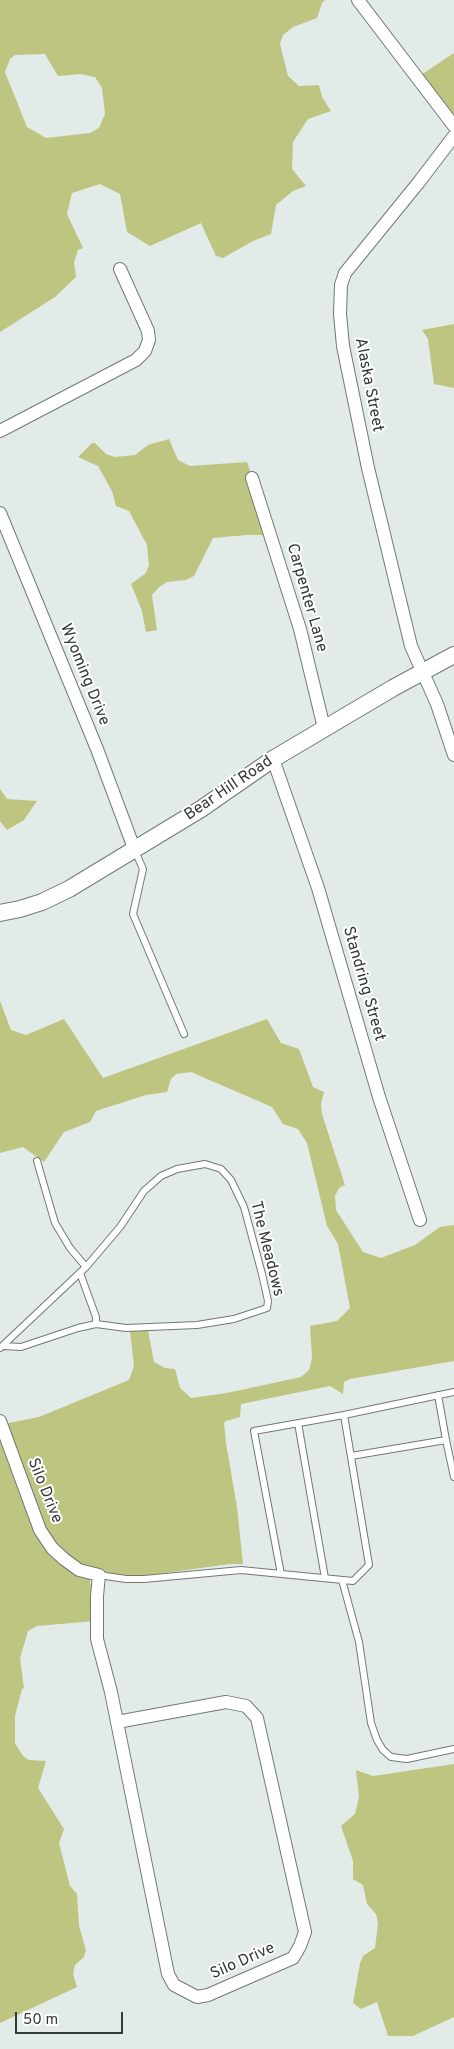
<!DOCTYPE html>
<html>
<head>
<meta charset="utf-8">
<style>
	body { margin:0 }
	#map { position:relative; width:454px; height:2049px; overflow:hidden; background:#e2ebe8; font-family:Overpass,sans-serif }
	canvas { display:block }
	.scale { position:absolute; left:15px; top:2012px; width:108px; height:22px; box-sizing:border-box; border:2px solid #343836; border-top:0; padding-left:6px; font-size:15px; line-height:18px; white-space:nowrap; color:#343836; -webkit-text-stroke:4px #fff; paint-order:stroke }
</style>
</head>
<body>
<div id="map">
<canvas width="454" height="2049"></canvas>
<div class="scale">50 m</div>
</div>
<script>
const context = document.querySelector('canvas').getContext('2d');
context.lineJoin = 'round';
function fill(path, color) {
  context.fillStyle = color;
  context.fill(path, 'evenodd');
}
function shape(rows) {
  const path = new Path2D();
  for (const r of rows) {
    path.moveTo(r[0], r[1]);
    for (let i = 2; i < r.length; i += 2) path.lineTo(r[i], r[i + 1]);
  }
  return path;
}
function stroke(path, color, width, dash) {
  context.strokeStyle = color;
  context.lineWidth = width;
  context.lineCap = dash ? 'butt' : 'round';
  context.setLineDash(dash || []);
  context.stroke(path);
}
function drawText(font, color, halo, rows, align = 'center') {
  context.font = font + ' Overpass,sans-serif';
  context.lineWidth = 4;
  context.setLineDash([]);
  context.textBaseline = 'middle';
  context.strokeStyle = halo;
  context.fillStyle = color;
  for (const [text, x, y, turn = 0] of rows) {
    context.save();
    context.translate(x, y);
    context.rotate((+turn || 0) * Math.PI / 180);
    context.textAlign = isNaN(turn) ? turn : align;
    if (halo) context.strokeText(text, 0, 0);
    context.fillText(text, 0, 0);
    context.restore();
  }
}
fill(shape([
	[0,0,325,0,322,3,317,18,293,27,283,35,280,44,288,76,299,86,319,85,322,97,331,111,308,119,293,142,292,169,306,186,293,191,276,205,271,234,253,241,223,258,216,256,201,223,150,246,127,232,120,194,100,184,72,193,67,214,83,248,78,250,74,262,76,277,55,297,0,332],
	[45,54,58,76,80,74,95,77,102,88,105,114,99,128,90,133,46,138,27,127,5,72,10,59,15,55],
	[454,53,454,123,421,75],
	[454,324,454,388,434,384,428,339,422,330],
	[169,439,178,460,190,466,247,462,267,524,264,535,247,535,213,538,194,576,186,580,167,582,158,588,152,595,157,630,146,632,142,611,131,584,146,573,149,565,147,545,129,511,116,506,112,491,98,466,78,457,92,443,95,443,106,454,115,457,135,455,148,445],
	[0,789,7,799,37,801,24,820,7,830,0,821],
	[0,1001,11,1030,26,1035,64,1019,103,1078,267,1019,281,1043,299,1049,313,1087,324,1092,321,1104,322,1114,345,1185,339,1188,335,1196,336,1210,363,1252,381,1258,415,1245,440,1227,454,1225,454,1361,350,1379,344,1382,343,1394,330,1386,241,1404,240,1417,226,1421,224,1423,226,1443,237,1507,243,1564,230,1564,136,1577,89,1572,95,1621,37,1626,28,1631,20,1658,24,1688,22,1689,15,1716,15,1743,23,1756,29,1760,46,1761,38,1788,64,1829,59,1843,70,1886,77,1894,79,1926,86,1950,84,1957,75,1965,73,1974,77,1987,0,2023,0,1420,4,1424,39,1417,129,1380,134,1366,130,1331,148,1330,154,1362,165,1368,175,1369,180,1388,191,1398,227,1393,301,1377,309,1370,312,1358,310,1326,337,1321,350,1308,338,1244,327,1226,307,1143,298,1129,283,1124,272,1107,191,1072,176,1074,171,1079,167,1092,146,1095,96,1111,90,1122,64,1132,44,1162,23,1147,0,1153],
	[454,1764,454,2017,413,2036,388,2036,377,2002,361,2009,353,2003,360,1963,363,1956,375,1948,378,1923,376,1914,367,1904,363,1885,353,1879,353,1861,341,1826,355,1814,359,1797,356,1770,373,1776]
]), '#bec581');
const service = shape([
	[135,851,143,869,133,914,184,1034],
	[37,1161,55,1223,70,1248,86,1267],
	[80,1273,96,1317,96,1324],
	[0,1348,86,1267,120,1227,144,1191,161,1176,177,1169,205,1164,221,1169,231,1180,244,1207,262,1274,268,1301,267,1308,234,1319,197,1325,126,1328,96,1324,78,1328,21,1347,4,1346],
	[438,1395,446,1440],
	[298,1423,325,1578],
	[351,1456,446,1440,454,1477],
	[281,1574,254,1431,344,1415,454,1392],
	[99,1575,126,1579,144,1579,241,1570,353,1581,369,1565,344,1415],
	[342,1580,359,1642,371,1723,377,1740,383,1750,391,1757,407,1759,454,1749]
]);
const minor = shape([
	[358,0,454,126],
	[454,136,419,182,345,273,341,285,340,314,343,346,368,468,411,646,437,704,454,755],
	[0,431,136,360,145,351,149,340,148,331,120,269],
	[252,478,300,629,324,728],
	[0,513,97,749,135,851],
	[273,759,318,888,379,1097,420,1220],
	[0,1421,40,1530,52,1548,64,1559,79,1570,99,1575,97,1596,97,1639,111,1692,117,1722,168,1974,174,1985,197,1997,208,1995,293,1958,300,1946,305,1932,257,1718,246,1706,226,1702,117,1722]
]);
const tertiary = shape([
	[0,913,20,909,42,902,69,889,201,809,273,759,393,688,454,655]
]);
stroke(service, '#717977', 8);
stroke(minor, '#717977', 14);
stroke(tertiary, '#717977', 18);
stroke(service, '#fff', 6);
stroke(minor, '#fff', 12);
stroke(tertiary, '#fff', 16);
drawText('16px', '#343836', '#fff', [
	["Alaska Street",368,385,79],
	["Carpenter Lane",306,598,74],
	["Wyoming Drive",84,675,68],
	["Bear Hill Road",229,789,-34],
	["Standring Street",363,984,74],
	["The Meadows",266,1249,76],
	["Silo Drive",44,1491,68],
	["Silo Drive",243,1962,-24]
]);
</script>
</body>
</html>
